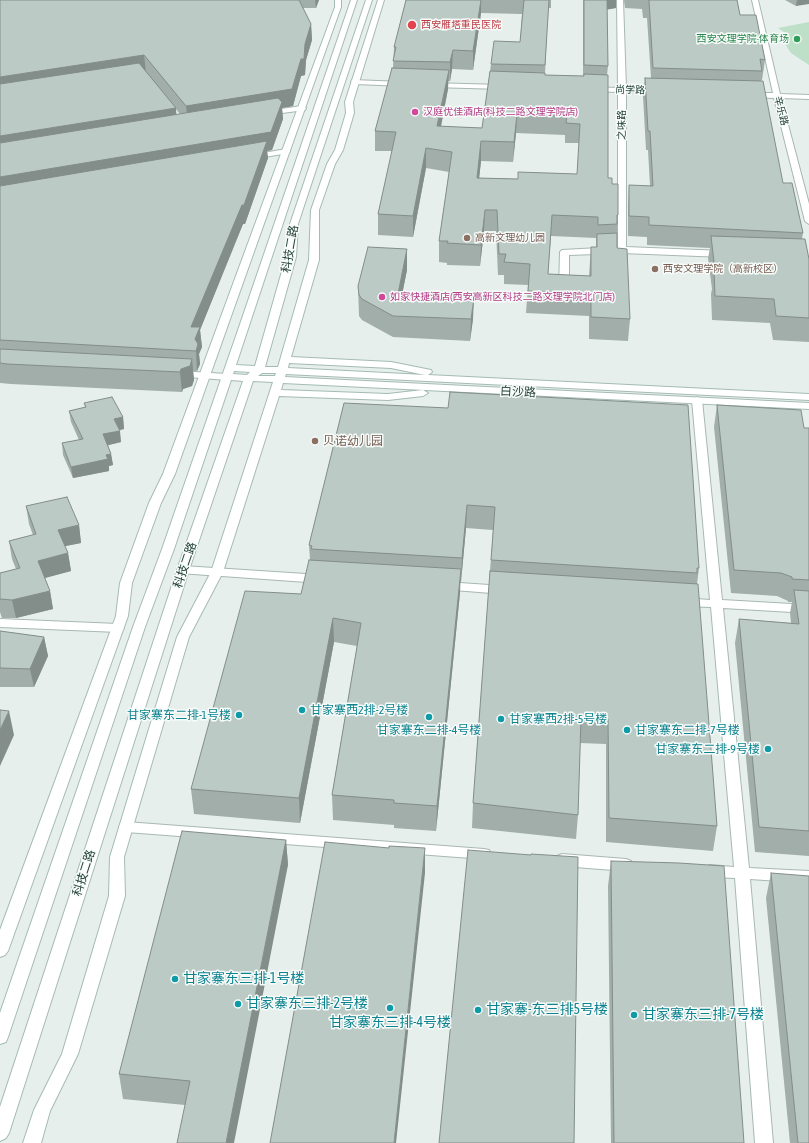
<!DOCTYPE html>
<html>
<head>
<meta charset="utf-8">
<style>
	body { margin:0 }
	canvas { display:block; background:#e6efeb }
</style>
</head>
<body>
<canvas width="809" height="1143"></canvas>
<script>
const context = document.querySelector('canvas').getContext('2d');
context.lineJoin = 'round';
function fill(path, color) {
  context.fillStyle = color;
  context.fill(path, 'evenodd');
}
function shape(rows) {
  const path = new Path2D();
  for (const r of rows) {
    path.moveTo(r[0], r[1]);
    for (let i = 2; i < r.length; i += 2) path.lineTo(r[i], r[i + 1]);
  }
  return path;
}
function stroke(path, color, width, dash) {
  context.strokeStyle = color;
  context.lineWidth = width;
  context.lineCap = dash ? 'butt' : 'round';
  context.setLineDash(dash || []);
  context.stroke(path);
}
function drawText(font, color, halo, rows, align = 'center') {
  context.font = font + ' "Asap Condensed","Noto Sans SC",sans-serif';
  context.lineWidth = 3;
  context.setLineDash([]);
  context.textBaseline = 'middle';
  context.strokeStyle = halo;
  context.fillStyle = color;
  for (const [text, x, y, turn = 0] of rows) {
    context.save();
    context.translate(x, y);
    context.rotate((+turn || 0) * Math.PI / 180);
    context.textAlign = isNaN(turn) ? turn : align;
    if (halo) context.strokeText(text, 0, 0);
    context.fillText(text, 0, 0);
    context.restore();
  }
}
fill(shape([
	[809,22,809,65,791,53,785,44,787,34,778,28]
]), '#bfe0c8');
const street = shape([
	[617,0,623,0,626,88,659,89,663,91,659,93,626,92,626,247,724,251,729,254,724,257,622,253,569,255,569,290,564,293,559,290,560,252,562,250,618,247,618,92,592,91,588,89,592,87,618,88,617,0],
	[752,0,758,0,780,94,809,95,809,99,781,98,809,204,809,224,805,221,774,98,750,97,746,95,750,93,773,93,752,0],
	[352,80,404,82,408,84,404,86,355,84,351,82,352,80],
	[429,83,503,85,507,87,503,89,432,87,429,87,429,83],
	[302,106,306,108,305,110,267,115,263,113,267,111,302,106],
	[286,149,290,151,289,153,252,159,248,157,252,155,286,149],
	[179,371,227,374,232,377,227,380,175,376,174,374,175,372,179,371],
	[697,397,702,400,722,600,809,605,809,613,723,608,749,868,809,871,809,883,750,879,773,1143,755,1143,735,878,710,877,705,875,703,871,705,867,710,865,734,867,711,607,684,606,680,605,678,602,680,599,684,598,710,600,692,400,697,397],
	[183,566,321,575,325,576,327,579,325,582,321,583,179,573,177,570,179,567,183,566],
	[445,582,504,586,508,587,510,590,508,593,504,594,441,589,439,586,441,583,445,582],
	[0,619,118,624,122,625,124,628,122,631,118,632,0,627,0,619],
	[126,822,484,849,489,850,491,854,489,858,484,859,126,832,121,831,119,827,121,823,126,822],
	[562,854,626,859,631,861,633,865,631,869,626,871,562,866,557,864,555,860,557,856,562,854]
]);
const secondary = shape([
	[335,0,341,0,341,7,175,474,161,503,132,583,128,616,8,951,5,955,0,957,0,930,116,616,120,583,149,503,163,474,335,7,335,0],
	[351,0,357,0,236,365,255,366,286,257,290,224,366,0,372,0,298,224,296,257,265,367,278,367,309,260,311,210,327,164,335,150,346,113,345,102,378,0,384,0,353,102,354,113,343,150,335,164,319,210,319,260,291,357,391,362,431,370,432,372,428,375,809,394,809,400,286,374,285,377,809,403,809,409,283,383,281,390,388,394,423,390,428,393,423,396,388,400,279,396,223,572,189,637,124,857,125,896,78,1054,50,1111,41,1143,23,1143,34,1110,62,1054,109,896,110,857,177,637,211,572,273,382,253,381,189,570,9,1133,6,1138,0,1141,0,1107,177,570,243,381,231,380,174,549,145,627,8,1037,6,1042,0,1044,0,1013,133,627,162,549,237,333,351,0],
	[289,363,391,368,425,375,288,368,289,363],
	[234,371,250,372,247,375,233,374,234,371],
	[262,373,276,373,275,376,258,376,262,373]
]);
stroke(street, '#a8b8b2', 2);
stroke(secondary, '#a4bbb3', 2);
fill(street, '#fff');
fill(secondary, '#fff');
fill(shape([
	[0,0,319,0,316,8,303,8,311,24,312,40,306,60,305,75,301,76,293,106,282,108,283,119,272,150,267,151,268,158,245,224,243,224,200,330,202,347,199,354,200,364,197,371,193,371,194,380,192,386,183,389,182,392,11,384,0,383],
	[176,109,180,114,176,115],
	[406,0,551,0,551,8,548,8,545,75,583,76,583,0,616,0,616,8,607,9,608,66,607,75,608,178,612,184,618,215,617,235,617,248,630,319,628,341,589,339,589,316,526,313,528,285,504,284,504,275,498,275,496,231,484,231,480,266,447,265,447,263,439,262,439,241,449,172,426,168,413,237,378,235,378,214,392,151,375,151,375,131,393,68,394,47],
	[481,13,522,14,520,42,491,64,490,71,482,128,441,127,448,89,448,81,450,81,452,69,473,70],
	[516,133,565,135,565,143,579,143,577,174,518,179,479,178,481,161,513,162],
	[551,236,596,238,596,247,591,247,589,276,548,274],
	[624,0,737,0,740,15,765,60,762,80,761,80,761,81,783,183,803,233,802,239,809,259,809,342,773,340,770,323,712,320,711,294,712,289,708,258,710,248,647,245,647,237,628,236,628,205,629,185,650,186,648,150,646,150,643,96,645,78,651,78,647,18,643,18,642,9,625,8],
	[785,0,809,0,796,6],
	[407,249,407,270,402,294,473,319,470,341,393,337,362,320,359,316,358,286],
	[84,403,123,417,124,429,119,430,121,442,108,445,111,454,113,465,109,466,109,471,73,478,63,455,62,443,79,440,71,422,69,411,85,407],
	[344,403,699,568,697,584,717,826,713,851,606,842,606,744,580,743,578,815,576,839,472,828,473,803,493,530,466,528,461,582,460,582,460,593,436,831,394,828,394,825,333,820,332,795,357,646,334,642,300,823,194,814,191,789,301,594,310,560,309,545],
	[717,405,804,428,809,428,809,856,755,852,735,643,739,619,791,623,790,613,792,602,788,602,788,601,777,596,731,593,714,427],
	[26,506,79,525,81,543,65,546,68,553,71,571,45,578,50,591,53,609,16,618,2,618,0,612,0,573,16,569,12,559,9,541,33,535,29,524],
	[0,631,44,637,48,656,34,687,0,687],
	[286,840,288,865,185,1105,123,1099,119,1074],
	[611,861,744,1143,611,1143,608,886],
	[771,873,809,1143,790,1143,766,898]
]), '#a1aea9');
fill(shape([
	[315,0,319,0,316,8],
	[481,0,481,13,473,70,473,51],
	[606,0,616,0,616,8,605,10],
	[797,0,809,0,809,4,796,6],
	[311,24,312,40,306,60,305,75,301,76,293,106,282,108,283,119,272,150,267,151,268,158,245,224,243,224,200,330,202,347,199,354,200,364,197,371,196,351,0,196,0,177,188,123,186,106,305,44],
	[453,50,452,69,450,81,450,62],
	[144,55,146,72,0,94,0,77],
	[449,70,448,89,437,146,437,126],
	[176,108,177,125,0,154,0,136],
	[517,114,516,133,513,162,514,142],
	[481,141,481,161,477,198,477,178],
	[426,148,426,168,413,237,413,216],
	[485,210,484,231,480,266,481,245],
	[407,249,407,270,398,315,398,294],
	[474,298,473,319,470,341,471,319],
	[192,359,194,380,192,386,183,389,182,392,180,372,181,369],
	[123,417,124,429,115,431,114,419],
	[120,431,121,442,105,446,103,434],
	[111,454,113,465,109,466,109,471,73,478,71,467,106,455],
	[467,505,466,528,461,582,462,558],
	[79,525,81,543,61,547,58,530],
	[68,553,71,571,41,579,38,561],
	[461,569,460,593,436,831,437,806],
	[50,591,53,609,16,618,12,600],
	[333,618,334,642,300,823,299,798],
	[44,637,48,656,34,687,30,669],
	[9,711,14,735,0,766,0,730],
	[286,840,288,865,234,1143,226,1143],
	[425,848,425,873,396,1143,394,1143]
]), '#838d89');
const building = shape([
	[0,0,299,0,311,24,305,44,304,59,301,59,292,89,186,106,144,55,0,77,0,0],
	[406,0,481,0,473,51,453,50,450,62,393,61,396,47,394,47,406,0],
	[524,0,549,0,545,65,491,64,494,41,520,42,524,0],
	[584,0,607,0,608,66,584,65,584,0],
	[649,0,737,0,740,15,756,15,765,60,760,59,762,71,653,68,649,0],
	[139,63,176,108,0,136,0,84,139,63],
	[392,68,449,70,437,126,482,128,490,71,545,73,545,75,584,76,584,74,608,75,608,178,612,178,612,184,618,184,618,215,617,215,617,224,598,225,598,217,552,215,548,274,591,276,591,247,597,247,597,234,617,233,617,248,627,249,630,319,591,317,591,294,528,291,530,264,504,262,506,254,499,254,497,210,485,210,481,245,447,243,448,241,439,241,452,152,426,148,413,216,378,214,396,132,375,131,392,68],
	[517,114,567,115,566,123,580,124,577,174,518,172,518,179,477,178,481,141,514,142,517,114],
	[645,78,763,81,783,183,792,183,803,233,649,225,649,217,629,216,629,185,653,186,650,131,648,131,645,78],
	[278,98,282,102,271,132,0,177,0,143,278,98],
	[267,141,244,205,242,205,191,327,200,327,195,339,198,344,196,351,0,340,0,186,267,141],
	[711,236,805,239,809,259,809,318,776,316,774,299,715,296,714,271,715,271,711,236],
	[368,247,407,249,398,294,474,298,471,319,393,316,362,299,359,295,358,286,368,247],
	[0,349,192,359,190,366,181,369,180,372,7,364,0,363,0,349],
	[450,392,688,405,699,568,697,568,697,573,491,560,495,507,467,505,462,558,311,549,312,546,309,545,344,403,448,408,450,392],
	[112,397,123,417,114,419,120,431,103,434,111,454,106,455,108,459,71,467,62,443,83,439,69,411,86,407,84,403,112,397],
	[717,405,801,410,804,428,809,428,809,580,792,579,792,577,781,573,734,570,717,405],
	[67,497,79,525,58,530,68,553,38,561,50,591,12,600,0,599,0,573,20,568,9,541,36,534,26,506,67,497],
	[309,560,461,569,437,806,394,803,394,800,332,795,361,623,333,618,299,798,191,789,245,591,301,594,309,560],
	[490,571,698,584,717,826,609,818,608,719,581,719,578,815,473,803,490,571],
	[794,590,809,591,809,831,759,827,739,619,799,624,794,590],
	[0,631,44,637,30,669,0,668,0,631],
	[0,710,9,711,0,730,0,710],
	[182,831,286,840,226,1143,177,1143,190,1081,119,1074,182,831],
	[325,842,389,848,389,846,425,848,394,1143,270,1143,325,842],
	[468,850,531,855,531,854,578,857,574,1143,439,1143,468,850],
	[611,861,679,863,724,866,744,1143,614,1143,611,861],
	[771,873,809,876,809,1143,798,1143,771,873]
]);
fill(building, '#bbcac4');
stroke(building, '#838d89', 1);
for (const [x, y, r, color] of [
	[412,25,5,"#e0444e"],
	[797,39,4,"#2e9e5b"],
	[415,112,4,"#d1479c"],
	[467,238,4,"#8d6e63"],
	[655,269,4,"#8d6e63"],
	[382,297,4,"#d1479c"],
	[315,441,4,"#8d6e63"],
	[302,710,4,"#0f9aa8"],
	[239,715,4,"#0f9aa8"],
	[429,717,4,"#0f9aa8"],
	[501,719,4,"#0f9aa8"],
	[627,730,4,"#0f9aa8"],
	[768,749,4,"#0f9aa8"],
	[175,979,4,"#0f9aa8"],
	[238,1004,4,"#0f9aa8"],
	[390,1008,4,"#0f9aa8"],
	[478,1010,4,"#0f9aa8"],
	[634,1015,4,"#0f9aa8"]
]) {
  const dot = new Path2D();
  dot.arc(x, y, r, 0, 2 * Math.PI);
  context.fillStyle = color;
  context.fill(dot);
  stroke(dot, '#f7fbf9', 1.5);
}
drawText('10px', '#be3a42', '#f7fbf9', [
	["西安雁塔重民医院",421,25]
], 'left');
drawText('10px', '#27864d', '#f7fbf9', [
	["西安文理学院-体育场",789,39]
], 'right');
drawText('10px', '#24423a', '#f7fbf9', [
	["尚学路",630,90,2],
	["辛乐路",781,111,76],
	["之味路",622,125,-90]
]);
drawText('10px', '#b23c85', '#f7fbf9', [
	["汉庭优佳酒店(科技二路文理学院店)",423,112],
	["如家快捷酒店(西安高新区科技二路文理学院北门店)",390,297]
], 'left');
drawText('10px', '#785e54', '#f7fbf9', [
	["高新文理幼儿园",475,238],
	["西安文理学院（高新校区）",663,269]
], 'left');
drawText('12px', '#24423a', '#f7fbf9', [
	["科技二路",290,249,-80],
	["白沙路",518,392,3],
	["科技二路",185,565,-71],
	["科技二路",84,873,-72]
]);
drawText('12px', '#785e54', '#f7fbf9', [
	["贝诺幼儿园",323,441]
], 'left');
drawText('12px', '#0d838f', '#f7fbf9', [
	["甘家寨西2排-2号楼",310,710],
	["甘家寨东二排-1号楼",231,715,"right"],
	["甘家寨西2排-5号楼",509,719],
	["甘家寨东二排-4号楼",429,730,"center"],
	["甘家寨东二排-7号楼",635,730],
	["甘家寨东二排-9号楼",760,749,"right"]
], 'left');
drawText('14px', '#0d838f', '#f7fbf9', [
	["甘家寨东三排-1号楼",183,979],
	["甘家寨东三排-2号楼",246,1004],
	["甘家寨-东三排5号楼",486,1010],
	["甘家寨东三排-7号楼",642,1015],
	["甘家寨东三排-4号楼",390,1023,"center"]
], 'left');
</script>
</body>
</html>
